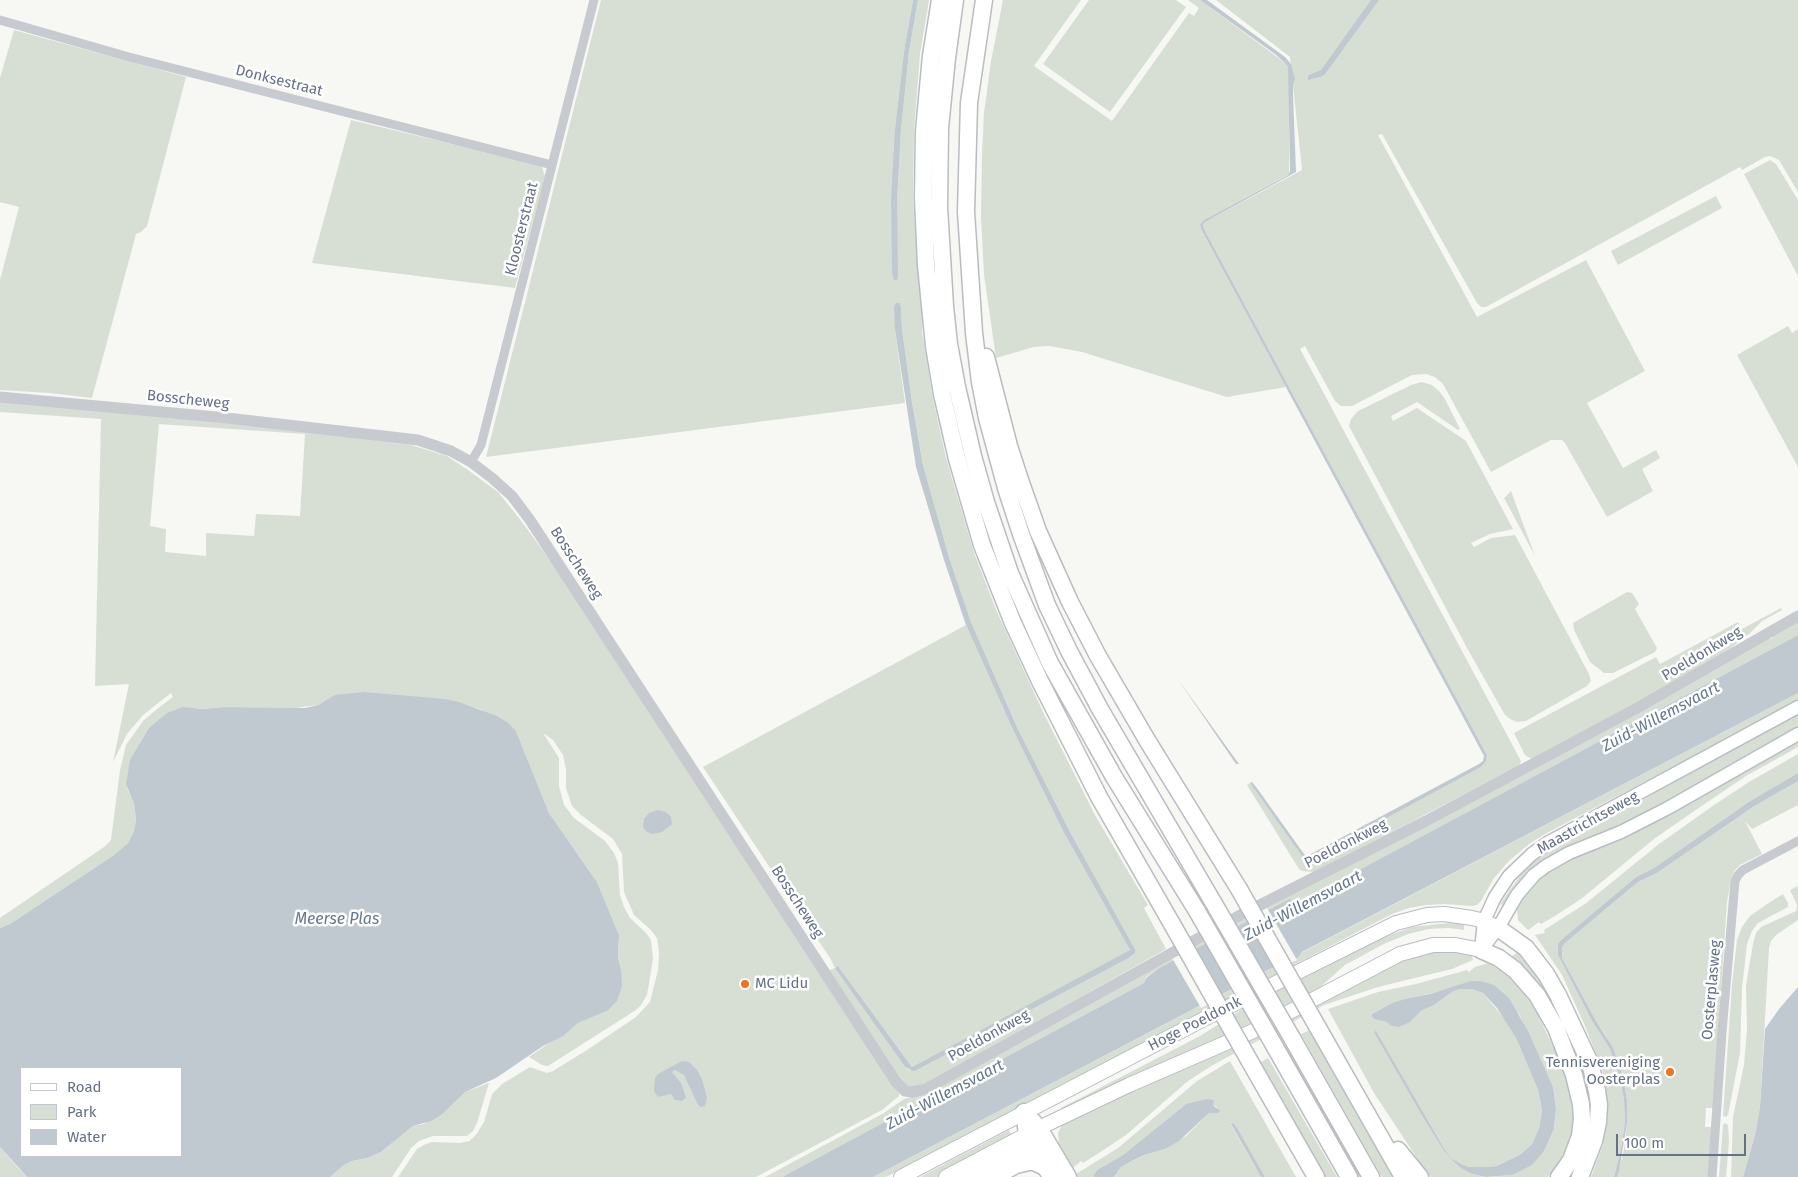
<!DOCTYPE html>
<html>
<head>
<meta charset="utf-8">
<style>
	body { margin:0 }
	#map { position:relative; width:1798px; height:1177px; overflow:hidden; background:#f7f7f4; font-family:"Fira Sans",sans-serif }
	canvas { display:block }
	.legend { position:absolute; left:20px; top:1067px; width:162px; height:90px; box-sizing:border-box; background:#fff; border:1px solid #c1c6cf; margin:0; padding:6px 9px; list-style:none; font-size:15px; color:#647187 }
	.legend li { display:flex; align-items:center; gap:10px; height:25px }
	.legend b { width:25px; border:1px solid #c1c6cf }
	.scale { position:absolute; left:1616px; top:1134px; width:130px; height:22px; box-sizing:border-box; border:2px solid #647187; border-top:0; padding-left:6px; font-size:15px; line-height:18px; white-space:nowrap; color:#647187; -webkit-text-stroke:4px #fff; paint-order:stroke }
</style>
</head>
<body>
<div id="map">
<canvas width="1798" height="1177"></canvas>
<ul class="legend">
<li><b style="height:6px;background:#fff"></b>Road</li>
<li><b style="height:14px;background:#d7dfd5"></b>Park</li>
<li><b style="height:14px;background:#c1c9d0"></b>Water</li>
</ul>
<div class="scale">100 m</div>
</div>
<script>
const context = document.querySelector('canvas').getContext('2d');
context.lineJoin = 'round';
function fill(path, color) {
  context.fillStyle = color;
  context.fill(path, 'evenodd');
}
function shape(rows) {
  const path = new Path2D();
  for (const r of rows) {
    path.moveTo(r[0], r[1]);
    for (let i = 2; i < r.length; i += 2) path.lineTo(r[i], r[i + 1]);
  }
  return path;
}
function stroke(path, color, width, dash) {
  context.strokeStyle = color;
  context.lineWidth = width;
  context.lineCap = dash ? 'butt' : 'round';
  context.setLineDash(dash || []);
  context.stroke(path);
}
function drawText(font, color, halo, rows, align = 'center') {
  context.font = font + ' "Fira Sans",sans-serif';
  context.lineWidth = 5;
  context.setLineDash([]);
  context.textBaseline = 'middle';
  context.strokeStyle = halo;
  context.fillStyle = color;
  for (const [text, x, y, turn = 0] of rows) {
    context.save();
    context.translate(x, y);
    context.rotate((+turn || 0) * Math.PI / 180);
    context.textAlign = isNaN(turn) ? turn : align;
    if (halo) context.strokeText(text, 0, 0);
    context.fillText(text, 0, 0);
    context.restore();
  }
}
fill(shape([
	[601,0,913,0,904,51,895,128,897,201,901,130,909,52,918,0,929,0,920,54,914,130,913,199,918,269,923,307,922,331,933,399,946,458,974,553,997,612,1043,712,1095,815,1148,905,1144,908,1166,949,926,1084,912,1088,903,1084,827,971,835,968,830,958,703,767,966,625,1013,730,1064,833,1129,948,1129,951,912,1067,838,966,836,968,905,1067,909,1070,917,1070,1129,958,1133,955,1135,949,1069,830,1017,727,971,622,949,557,923,465,912,402,902,329,901,306,895,330,905,403,486,457],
	[1003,0,1081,0,1034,66,1112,121,1189,13,1194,16,1199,8,1188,0,1200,0,1284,62,1288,67,1289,78,1289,174,1204,220,1200,224,1201,229,1286,387,1227,397,1082,352,1050,346,1034,347,996,358,984,275,981,217,982,154,984,113,991,61],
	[1089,0,1176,0,1186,7,1110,112,1043,64],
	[1216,0,1798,0,1798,192,1779,160,1770,156,1765,157,1742,170,1740,167,1486,307,1481,307,1477,303,1382,134,1378,135,1477,317,1586,260,1645,371,1587,403,1623,468,1656,450,1660,458,1642,469,1653,491,1607,517,1565,443,1562,440,1551,440,1491,472,1443,384,1435,377,1426,374,1412,375,1352,406,1341,406,1335,401,1305,346,1300,349,1521,761,1519,766,1314,872,1302,871,1299,869,1247,785,1250,783,1284,831,1302,856,1306,859,1481,767,1487,755,1204,229,1203,225,1205,222,1302,170,1290,57],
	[14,30,186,77,147,226,141,232,136,234,92,398,49,393,0,390,0,280,19,207,0,202,0,78],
	[351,120,536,164,542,167,545,176,515,288,312,263],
	[1770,160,1776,164,1798,200,1798,276,1744,174],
	[1716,196,1722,208,1618,265,1611,251],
	[1788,326,1792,333,1798,329,1798,467,1737,355],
	[1422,382,1432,385,1439,391,1445,399,1460,429,1458,430,1417,402,1391,416,1393,421,1417,408,1466,441,1513,529,1490,534,1471,543,1474,547,1491,538,1515,535,1589,674,1591,681,1587,686,1526,721,1517,722,1510,719,1505,715,1467,648,1349,426,1351,419,1358,411,1411,385],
	[0,400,321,433,411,445,447,456,468,470,498,492,519,518,558,571,899,1093,899,1096,882,1110,756,1177,398,1177,417,1149,426,1144,432,1142,460,1143,469,1141,476,1135,484,1122,492,1094,502,1084,530,1067,547,1073,553,1071,587,1050,636,1017,650,1002,658,970,659,953,657,938,651,930,634,915,624,892,622,854,613,839,581,815,572,806,566,788,566,769,563,755,553,740,543,733,559,758,559,786,564,805,574,818,605,841,614,853,618,863,620,895,624,907,630,918,646,933,651,940,653,959,647,995,641,1005,636,1010,548,1066,542,1065,529,1057,578,1023,607,1011,618,959,619,935,597,882,549,813,516,731,480,709,446,699,423,698,323,702,318,705,294,708,224,707,202,709,194,708,127,788,134,804,136,819,134,831,128,843,114,855,10,924,0,928,0,918,104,847,111,840,120,770,126,745,143,721,157,709,173,697,171,693,143,715,127,734,113,762,129,684,95,686,101,419,0,412],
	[159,424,305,434,300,516,256,514,254,536,206,533,206,556,165,552,166,529,150,526],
	[1511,491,1535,556,1504,498],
	[1627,592,1632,593,1639,604,1635,609,1657,648,1655,652,1613,673,1604,673,1590,662,1574,630,1573,623],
	[1781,608,1782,610,1762,621,1749,634,1728,650,1651,695,1533,758,1530,758,1525,755,1514,733,1656,657,1660,664,1738,622,1742,629],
	[1798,620,1798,635,1301,901,1289,899,1159,968,1146,977,1144,983,782,1177,765,1177,884,1113,904,1099,921,1094,1168,957,1766,637,1772,639,1772,634],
	[1798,693,1798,701,1545,834,1529,844,1509,861,1494,878,1481,901,1477,905,1472,906,1445,904,1426,905,1409,908,1392,914,886,1177,873,1177],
	[1798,712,1798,730,1636,819,1583,842,1504,906,1500,904,1520,876,1536,860,1554,848,1648,797,1678,778],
	[1798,740,1798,747,1746,776,1687,816,1654,839,1581,899,1555,916,1541,924,1539,922,1528,930,1518,920,1517,910,1522,899,1540,879,1555,868,1567,860,1622,837,1708,793],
	[1798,754,1798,773,1750,801,1654,868,1636,877,1561,940,1558,955,1592,1021,1610,1049,1620,1078,1624,1100,1625,1122,1621,1149,1614,1177,1591,1177,1603,1145,1606,1123,1606,1087,1602,1069,1585,1026,1562,975,1535,935,1545,933,1544,930,1585,904,1659,844,1714,805,1749,782],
	[1798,781,1798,805,1752,829,1745,821,1762,854,1740,865,1734,871,1731,879,1727,902,1713,1108,1706,1108,1705,1127,1712,1127,1708,1177,1617,1177,1624,1150,1627,1123,1627,1100,1623,1077,1618,1061,1605,1034,1595,1019,1562,958,1562,948,1564,944,1638,882,1657,873,1753,807],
	[1798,886,1798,920,1776,935,1771,941,1769,948,1760,1107,1755,1135,1743,1177,1731,1177,1733,1117,1744,1065,1747,1029,1746,985,1753,944,1756,933,1761,927,1796,911,1797,905,1790,890],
	[1783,894,1788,903,1788,907,1758,923,1752,931,1747,944,1742,988,1740,1053,1728,1115,1726,1117,1723,1116,1732,984,1737,940,1742,927,1750,916,1767,904],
	[1449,923,1464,924,1464,930,1449,928,1429,929,1408,934,1384,944,1345,965,1316,991,1249,1026,1063,1112,1061,1108,1200,1036,1236,1013,1280,989,1382,938,1412,927],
	[1447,950,1466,953,1472,956,1473,960,1452,969,1378,987,1324,1005,1213,1065,1188,1081,1126,1135,1099,1153,1083,1163,1081,1161,1073,1168,1059,1144,1058,1133,1063,1123,1407,958,1427,952],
	[1518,952,1543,982,1569,1034,1584,1072,1588,1088,1591,1105,1591,1122,1574,1177,1562,1177,1585,1089,1508,959],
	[1488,963,1504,972,1528,999,1537,1013,1568,1078,1576,1121,1565,1157,1548,1177,1489,1177,1512,1175,1544,1151,1554,1129,1556,1109,1553,1087,1519,1014,1481,981,1392,1003,1372,1014,1374,1019,1386,1022,1389,1024,1410,1022,1421,1011,1434,1005,1452,992,1460,989,1472,989,1483,993,1507,1022,1516,1038,1538,1090,1542,1110,1539,1128,1532,1144,1521,1154,1497,1166,1487,1167,1468,1167,1452,1159,1445,1150,1375,1031,1424,1119,1444,1151,1452,1160,1472,1174,1486,1177,1431,1177,1426,1172,1374,1093,1328,1009,1378,992,1416,984,1467,970,1469,972,1475,967],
	[1310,1030,1396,1177,1382,1177,1301,1034],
	[1285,1046,1293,1055,1363,1177,1357,1177,1289,1057],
	[1268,1058,1337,1177,1324,1177,1259,1063],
	[1230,1061,1296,1177,1265,1177,1233,1123,1231,1125,1261,1177,1114,1177,1121,1167,1144,1155,1165,1149,1186,1136,1209,1113,1216,1113,1217,1107,1213,1105,1186,1104,1123,1155,1097,1170,1094,1174,1094,1177,1078,1177,1076,1174,1118,1148,1197,1081],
	[489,1083,477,1123,473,1131,467,1136,433,1136,419,1141,411,1148,392,1177,330,1177,344,1165,352,1161,367,1158,381,1152,413,1126,424,1124,465,1092],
	[1725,1123,1728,1125,1729,1141,1726,1177,1719,1177,1723,1125],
	[1009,1130,1012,1137,937,1177,920,1177],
	[0,1147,18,1168,27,1177,0,1177]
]), '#d7dfd5');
fill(shape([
	[913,0,918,0,909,52,901,130,897,201,898,276,897,280,894,280,892,273,891,200,895,128,904,51],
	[1200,0,1207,0,1285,57,1291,64,1295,79,1293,84,1293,95,1296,172,1205,222,1203,225,1204,229,1487,755,1486,761,1481,767,1312,858,1306,859,1302,856,1284,831,1250,783,1252,782,1259,791,1304,854,1307,856,1479,764,1483,761,1484,756,1201,229,1200,224,1204,220,1288,175,1290,171,1288,67,1284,62,1275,54],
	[1371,0,1379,0,1328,70,1323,76,1308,80,1308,77,1309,75,1321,70],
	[896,303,899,303,901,306,902,329,912,402,923,465,949,557,971,622,1017,727,1069,830,1135,949,1135,953,1129,958,917,1070,913,1071,905,1067,835,968,838,966,912,1067,1130,950,1064,833,1013,730,966,625,944,560,916,467,895,330,894,307],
	[1798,635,1798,693,1302,952,1297,958,1268,970,873,1177,782,1177,1144,983,1146,978,1159,968,1289,899,1301,901],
	[1177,678,1239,764,1236,764],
	[364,692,446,699,459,702,497,716,507,722,516,731,549,813,597,882,619,935,618,959,621,970,622,986,617,1001,607,1011,578,1023,563,1036,543,1046,496,1078,465,1092,441,1115,431,1121,413,1126,381,1152,367,1158,352,1161,344,1165,330,1177,27,1177,0,1147,0,928,10,924,114,855,128,843,134,831,136,819,134,804,126,784,130,760,149,728,167,713,183,707,202,709,224,707,305,708,318,705,335,695],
	[21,1068,181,1068,181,1156,21,1156],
	[1798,773,1798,781,1753,807,1657,873,1638,882,1564,944,1562,948,1562,958,1595,1019,1613,1048,1623,1077,1627,1100,1627,1123,1619,1171,1617,1177,1614,1177,1621,1149,1625,1122,1624,1100,1620,1078,1610,1049,1592,1021,1558,955,1558,944,1561,940,1636,877,1654,868,1750,801],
	[658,810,666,812,671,817,672,824,662,832,652,834,647,832,643,827,644,819,649,813],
	[1471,981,1481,981,1494,985,1509,998,1528,1031,1553,1087,1556,1109,1554,1129,1544,1151,1532,1165,1512,1175,1486,1177,1472,1174,1461,1168,1452,1160,1444,1151,1424,1119,1374,1032,1376,1031,1445,1150,1452,1159,1468,1167,1487,1167,1497,1166,1521,1154,1532,1144,1539,1128,1542,1110,1538,1090,1516,1038,1497,1008,1483,993,1472,989,1460,989,1452,992,1434,1005,1421,1011,1410,1022,1399,1027,1392,1026,1386,1022,1374,1019,1372,1016,1372,1014,1392,1003,1405,999,1430,994],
	[1798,987,1798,1177,1743,1177,1755,1135,1760,1107,1765,1029,1779,1009],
	[682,1061,689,1062,697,1070,702,1079,707,1098,705,1106,701,1107,698,1105,684,1075,675,1070,672,1072,681,1083,686,1097,682,1101,675,1100,671,1094,658,1097,654,1091,655,1078,658,1074],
	[1207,1099,1214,1100,1213,1105,1220,1111,1218,1113,1209,1113,1179,1141,1165,1149,1144,1155,1132,1161,1121,1167,1114,1177,1094,1177,1094,1174,1097,1170,1123,1155,1186,1104],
	[1233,1123,1237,1128,1265,1177,1261,1177,1231,1124]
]), '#c1c9d0');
fill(shape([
	[1267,908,1297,960,1276,970,1247,919],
	[1193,947,1221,998,1201,1008,1172,958]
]), '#f7f7f4');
const secondary = shape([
	[1481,950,1484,921,1495,897,1509,876,1532,854,1549,842,1798,707],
	[1481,950,1498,928,1517,895,1534,875,1546,866,1569,853,1621,832,1668,808,1798,734]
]);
const trunk = shape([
	[901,1177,1204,1019,1396,923,1427,915,1444,914,1472,918,1484,921,1498,928],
	[946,1177,1039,1128,1129,1085,1251,1032,1400,954,1433,945,1456,945,1481,950]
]);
const motorway = shape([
	[940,0,931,56,924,131,923,198,926,265,934,346,942,394,957,459,982,545,1013,623,1040,681,1099,797,1172,924],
	[955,0,947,58,940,128,939,207,945,306,949,344,957,387,973,456,986,502,1010,573,1050,663,1114,777,1197,911],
	[984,0,969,103,966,212,974,333,980,382,987,418,1006,488,1021,534,1047,605,1069,651,1100,709,1213,902],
	[986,357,1009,446,1020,480,1038,531,1070,602,1098,656,1147,740,1239,889],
	[1498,928,1526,948,1546,974,1558,995,1590,1063,1597,1091,1599,1105,1598,1122,1594,1141,1580,1177],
	[1481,950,1499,958,1515,970,1537,995,1556,1028,1574,1075,1581,1104,1582,1119,1580,1136,1571,1160,1559,1177],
	[1317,1026,1403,1177],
	[1292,1038,1371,1177],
	[1275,1047,1349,1177],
	[1249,1060,1316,1177],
	[1024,1112,1039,1128,1068,1177],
	[1024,1112,1027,1134,1051,1177],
	[1398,1150,1420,1177],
	[969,1177,1018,1152,1024,1151,1038,1154],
	[994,1177,1016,1165,1029,1162,1034,1162,1045,1167]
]);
stroke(secondary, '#b9bdc3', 15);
stroke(trunk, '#b9bcc0', 16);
stroke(motorway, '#b9bcc0', 19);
stroke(shape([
	[0,20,129,57,552,165],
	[471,462,481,445,594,0],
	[1712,1177,1722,1032,1735,881,1738,875,1743,870,1798,841]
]), '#c7cace', 9);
stroke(shape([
	[0,397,227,418,418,440,451,451,471,462,492,478,512,496,530,520,896,1082,905,1091,912,1092,926,1089,1242,914,1426,821,1639,707,1798,616]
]), '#c7cace', 11);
stroke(secondary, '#fff', 12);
stroke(trunk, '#fff', 14);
stroke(motorway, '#fff', 16);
const motorwayBridge = shape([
	[1239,889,1317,1026],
	[1213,902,1292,1038],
	[1197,911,1275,1047],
	[1172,924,1249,1060]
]);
stroke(motorwayBridge, '#b9bcc0', 19, []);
stroke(motorwayBridge, '#fff', 16);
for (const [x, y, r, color] of [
	[745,984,5,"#ee751d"],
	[1670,1072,5,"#ee751d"]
]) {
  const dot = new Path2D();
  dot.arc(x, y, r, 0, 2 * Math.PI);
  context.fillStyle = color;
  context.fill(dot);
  stroke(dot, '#fff', 2);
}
drawText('15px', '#647187', '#fff', [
	["Donksestraat",279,81,14],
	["Kloosterstraat",522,229,-76],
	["Bosscheweg",188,400,6],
	["Bosscheweg",576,563,57],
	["Poeldonkweg",1702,654,-31],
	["Maastrichtseweg",1588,823,-29],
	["Poeldonkweg",1346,844,-27],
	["Bosscheweg",797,902,57],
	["Oosterplasweg",1712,990,-85],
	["Hoge Poeldonk",1195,1024,-27],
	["Poeldonkweg",989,1036,-29]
]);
drawText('15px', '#647187', '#fff', [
	["MC Lidu",755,984],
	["Tennisvereniging",1660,1063,"right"],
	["Oosterplas",1660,1080,"right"]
], 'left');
drawText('italic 16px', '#65798a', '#fff', [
	["Zuid-Willemsvaart",1661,717,-28],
	["Zuid-Willemsvaart",1303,906,-28],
	["Meerse Plas",337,920],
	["Zuid-Willemsvaart",945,1095,-28]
]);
</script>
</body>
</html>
